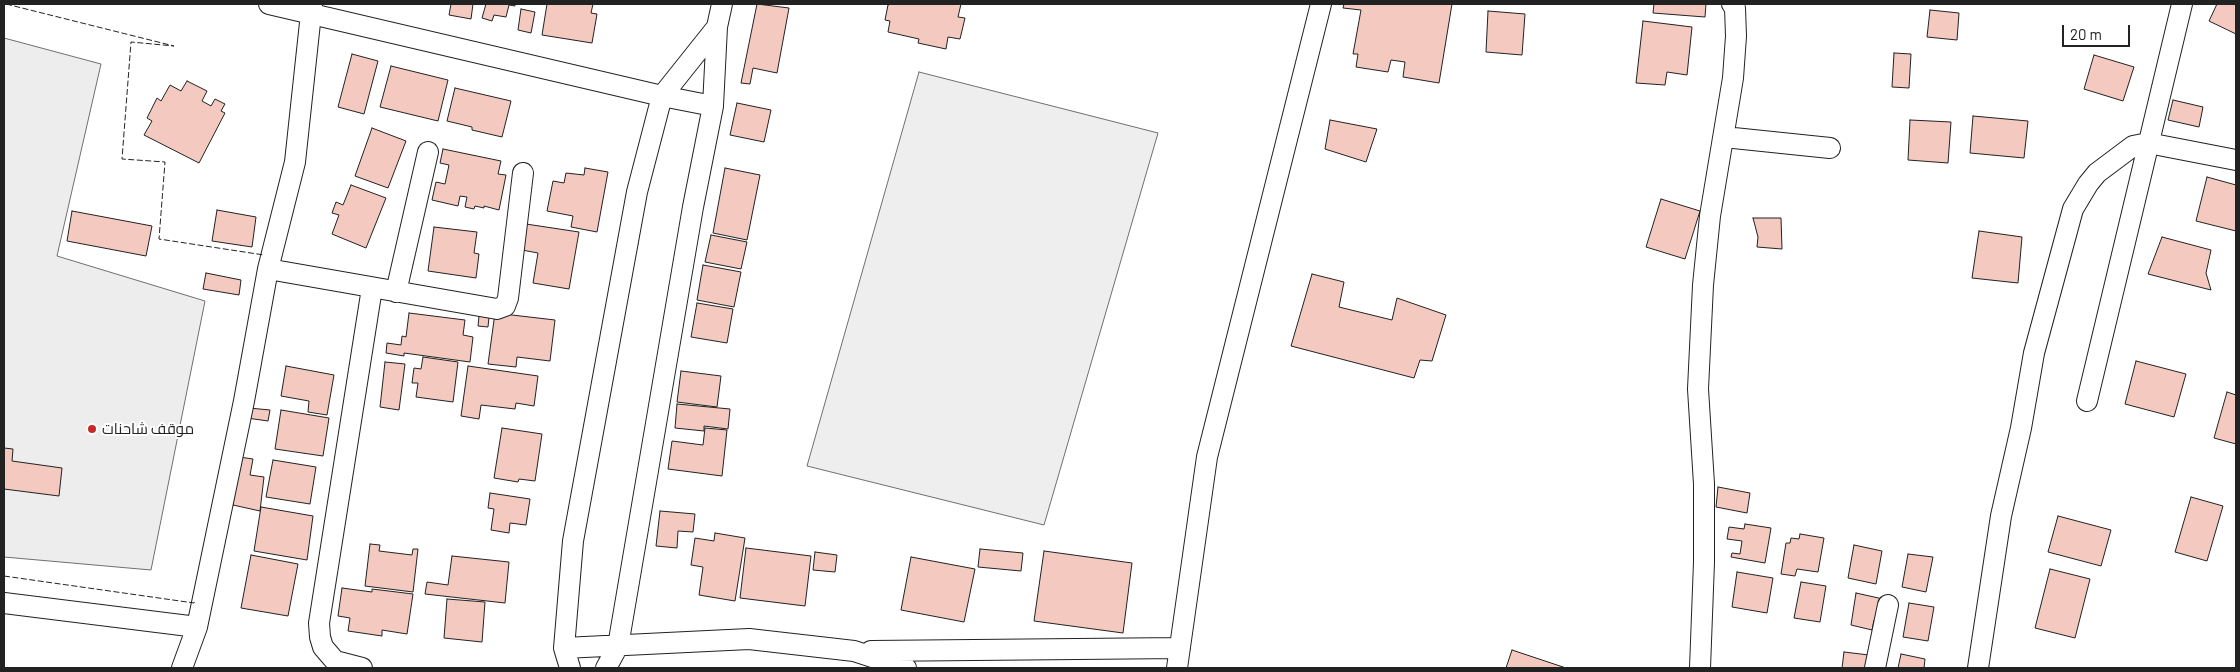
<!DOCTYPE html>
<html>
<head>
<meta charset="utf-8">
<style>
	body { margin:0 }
	#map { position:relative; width:2240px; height:672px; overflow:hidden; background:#fff; font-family:Barlow,sans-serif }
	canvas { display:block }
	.frame { position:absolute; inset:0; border:5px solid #222; pointer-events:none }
	.scale { position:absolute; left:2062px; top:25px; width:68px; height:22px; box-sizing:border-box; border:2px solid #222; border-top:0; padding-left:6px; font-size:15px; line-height:18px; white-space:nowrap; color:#222; -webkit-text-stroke:4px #fff; paint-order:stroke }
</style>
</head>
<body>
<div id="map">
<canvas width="2240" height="672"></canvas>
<div class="frame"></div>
<div class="scale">20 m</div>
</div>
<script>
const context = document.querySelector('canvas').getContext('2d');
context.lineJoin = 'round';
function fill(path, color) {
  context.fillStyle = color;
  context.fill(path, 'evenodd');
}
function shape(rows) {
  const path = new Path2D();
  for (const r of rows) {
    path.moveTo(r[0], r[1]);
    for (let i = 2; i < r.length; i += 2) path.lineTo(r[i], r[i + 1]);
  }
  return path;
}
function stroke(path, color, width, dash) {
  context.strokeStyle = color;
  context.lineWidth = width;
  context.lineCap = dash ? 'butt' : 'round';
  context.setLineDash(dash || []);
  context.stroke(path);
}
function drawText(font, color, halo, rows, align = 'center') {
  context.font = font + ' Barlow,Cairo,sans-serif';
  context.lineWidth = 4;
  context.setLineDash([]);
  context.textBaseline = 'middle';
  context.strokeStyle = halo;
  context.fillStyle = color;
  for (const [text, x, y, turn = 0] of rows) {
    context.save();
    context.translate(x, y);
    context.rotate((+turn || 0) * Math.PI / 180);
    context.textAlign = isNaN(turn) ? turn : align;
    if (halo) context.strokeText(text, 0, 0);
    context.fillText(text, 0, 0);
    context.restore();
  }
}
const green = shape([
	[919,72,1158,133,1044,525,807,466,919,72]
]);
fill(green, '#eee');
stroke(green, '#6f6f6f', 1);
const parking = shape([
	[4,38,101,64,57,256,205,301,151,570,4,557,4,38]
]);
fill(parking, '#ededed');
stroke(parking, '#6f6f6f', 1);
const building = shape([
	[451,4,473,4,471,19,449,15,451,4],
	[486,4,515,4,515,6,509,5,506,17,494,15,492,21,482,18,486,4],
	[547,4,593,4,591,13,597,14,592,43,542,35,547,4],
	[757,4,789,8,777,73,753,68,750,84,741,83,757,4],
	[891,4,961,4,958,17,965,18,960,39,948,37,946,49,918,43,919,39,888,32,890,21,885,20,888,5,891,4],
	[1344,4,1452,4,1439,83,1403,77,1405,62,1391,60,1388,72,1356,67,1358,54,1353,54,1361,10,1343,8,1344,4],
	[1654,4,1706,4,1705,17,1653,13,1654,4],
	[2217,4,2236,4,2236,34,2209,21,2217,4],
	[521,9,535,12,531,33,518,30,521,9],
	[1930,10,1959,13,1957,40,1927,37,1930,10],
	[1488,11,1525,14,1522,55,1486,52,1488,11],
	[1643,21,1692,27,1687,75,1667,72,1665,85,1636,83,1643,21],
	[1894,53,1911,54,1909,88,1892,87,1894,53],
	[352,54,378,61,364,114,338,107,352,54],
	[2094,55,2134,67,2123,101,2084,89,2094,55],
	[391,66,448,80,438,121,380,107,391,66],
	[187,81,207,91,202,101,211,106,215,99,225,104,221,111,225,113,199,163,144,135,152,121,147,118,157,98,161,101,170,85,181,91,187,81],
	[455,88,511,101,502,137,472,130,472,127,447,121,455,88],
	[2173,100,2203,107,2199,127,2168,120,2173,100],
	[737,103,771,110,764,142,730,135,737,103],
	[1973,116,2028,121,2024,158,1970,153,1973,116],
	[1330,120,1377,129,1366,162,1325,149,1330,120],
	[1910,120,1951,122,1948,163,1908,160,1910,120],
	[372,128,406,141,388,188,355,176,372,128],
	[443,149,501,161,498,174,506,175,499,210,484,206,484,208,475,206,474,209,465,207,467,197,460,196,458,206,432,200,436,182,445,184,449,165,440,163,443,149],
	[585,168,608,172,597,232,571,227,573,216,547,211,553,181,564,183,566,173,584,175,585,168],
	[725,168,760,175,747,240,713,233,725,168],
	[2207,177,2236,185,2236,231,2196,221,2207,177],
	[351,185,386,198,366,248,332,234,339,215,332,213,336,202,343,205,351,185],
	[1661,199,1700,211,1685,259,1646,247,1661,199],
	[217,210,256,217,252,247,212,241,217,210],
	[72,211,152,226,146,256,67,241,72,211],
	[1753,218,1781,218,1782,249,1757,247,1758,237,1753,218],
	[526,224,579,232,569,289,533,283,538,253,522,250,526,224],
	[434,227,477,232,474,253,479,254,476,278,428,271,434,227],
	[1979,231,2022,237,2018,283,1972,278,1979,231],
	[711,235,747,242,741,269,705,262,711,235],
	[2162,237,2211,250,2206,273,2211,290,2148,274,2162,237],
	[703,265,741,272,734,307,697,300,703,265],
	[206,273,241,280,239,295,203,289,206,273],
	[1312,274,1344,282,1339,307,1392,320,1397,298,1446,315,1432,361,1420,360,1414,378,1291,346,1312,274],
	[697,303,733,309,727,343,691,337,697,303],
	[409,313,465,320,463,335,473,337,470,362,404,353,404,356,386,353,387,343,401,345,402,336,406,337,409,313],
	[495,313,555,320,550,361,517,357,516,367,488,364,495,313],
	[479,316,489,317,488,327,478,326,479,316],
	[423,357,458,362,453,402,416,397,418,383,412,383,414,368,421,369,423,357],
	[2136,361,2186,374,2174,417,2125,404,2136,361],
	[385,362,405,364,399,410,380,407,385,362],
	[286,366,334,375,327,415,308,412,309,401,281,396,286,366],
	[468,366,538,376,534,406,516,403,515,409,481,405,479,419,461,416,468,366],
	[681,371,721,376,717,407,677,402,681,371],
	[2227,392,2236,395,2236,444,2214,438,2227,392],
	[677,404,730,409,728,429,704,426,704,431,675,428,677,404],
	[249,408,270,410,268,421,247,418,249,408],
	[281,410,329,418,323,456,275,449,281,410],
	[502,428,542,434,535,481,519,479,518,482,494,478,502,428],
	[705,428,727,430,722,476,668,469,672,441,703,445,705,428],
	[4,448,13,449,12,461,62,468,59,496,4,489,4,448],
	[239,457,253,459,250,475,264,477,260,511,233,505,239,457],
	[273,460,316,467,310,504,266,497,273,460],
	[1718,487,1750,493,1747,513,1716,507,1718,487],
	[490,493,530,499,526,525,510,523,509,533,491,530,494,509,488,508,490,493],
	[2191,497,2223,506,2207,561,2175,552,2191,497],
	[261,507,313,516,307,560,254,551,261,507],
	[660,511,695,514,693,532,678,531,677,548,656,546,660,511],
	[2058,516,2111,530,2101,566,2048,552,2058,516],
	[1745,524,1771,528,1765,563,1731,557,1732,553,1740,554,1742,541,1727,539,1729,527,1744,529,1745,524],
	[715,533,745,538,735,601,699,595,703,567,691,565,695,538,714,541,715,533],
	[1800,534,1824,538,1818,572,1797,569,1795,576,1781,574,1786,543,1790,543,1791,538,1799,539,1800,534],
	[370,544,380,545,379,551,412,555,413,549,418,549,413,592,365,586,370,544],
	[1854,545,1882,551,1876,584,1848,578,1854,545],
	[746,548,811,556,805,606,740,598,746,548],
	[980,549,1023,553,1021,571,978,567,980,549],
	[1044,551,1132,563,1123,633,1034,621,1044,551],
	[815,552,837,555,835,572,813,570,815,552],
	[1908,554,1933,557,1926,592,1902,587,1908,554],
	[251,555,298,564,288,616,241,608,251,555],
	[452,556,509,562,505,603,425,594,427,582,448,585,452,556],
	[911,557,975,569,964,622,901,610,911,557],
	[2050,569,2090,579,2075,638,2035,628,2050,569],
	[1737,572,1773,578,1767,613,1732,607,1737,572],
	[1801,582,1826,586,1820,622,1794,618,1801,582],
	[342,588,372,592,372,589,413,594,407,634,382,630,382,636,348,631,350,618,338,616,342,588],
	[1856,593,1883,599,1879,621,1874,620,1872,630,1851,625,1856,593],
	[447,599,485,602,482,642,444,638,447,599],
	[1909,603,1934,607,1928,641,1903,637,1909,603],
	[1512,650,1566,668,1506,668,1512,650],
	[1844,652,1869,655,1867,668,1842,668,1844,652],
	[1901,654,1925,659,1924,668,1898,668,1901,654]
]);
fill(building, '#f3c9c0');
stroke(building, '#222', 1);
const street = shape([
	[269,4,662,96,713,106],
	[1724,137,1830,148],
	[268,269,497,309,505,306,508,298,523,173],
	[396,292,428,152],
	[2087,401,2182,4],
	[4,603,197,627],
	[564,648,749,639,854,651,906,668],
	[871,651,1180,648],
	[182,668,197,627,244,401,268,269,295,162,312,4],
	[362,668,335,661,323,647,320,637,319,623,372,288],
	[570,668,564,648,573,541,637,192,662,96,717,27],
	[606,668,618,646,693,207,713,106,717,27,722,4],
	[1177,668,1207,457,1321,4],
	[1700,668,1704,562,1704,484,1698,389,1703,285,1710,216,1733,78,1736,36,1735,8,1732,4],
	[1875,668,1888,605],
	[1978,668,2001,516,2021,428,2034,353,2073,209,2088,184,2097,173,2133,146,2148,143,2236,160]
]);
stroke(street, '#222', 22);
stroke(street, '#fff', 20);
stroke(shape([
	[6,4,174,46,131,42,122,159,165,162,159,239,264,255],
	[4,576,194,603,195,600]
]), '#222', 1, [6, 2.5]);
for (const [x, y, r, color] of [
	[92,429,5,"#c62828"]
]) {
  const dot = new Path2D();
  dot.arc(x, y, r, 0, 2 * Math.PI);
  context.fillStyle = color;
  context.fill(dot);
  stroke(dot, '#fff', 2);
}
drawText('15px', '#222', '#fff', [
	["موقف شاحنات",102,429]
], 'left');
</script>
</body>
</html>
